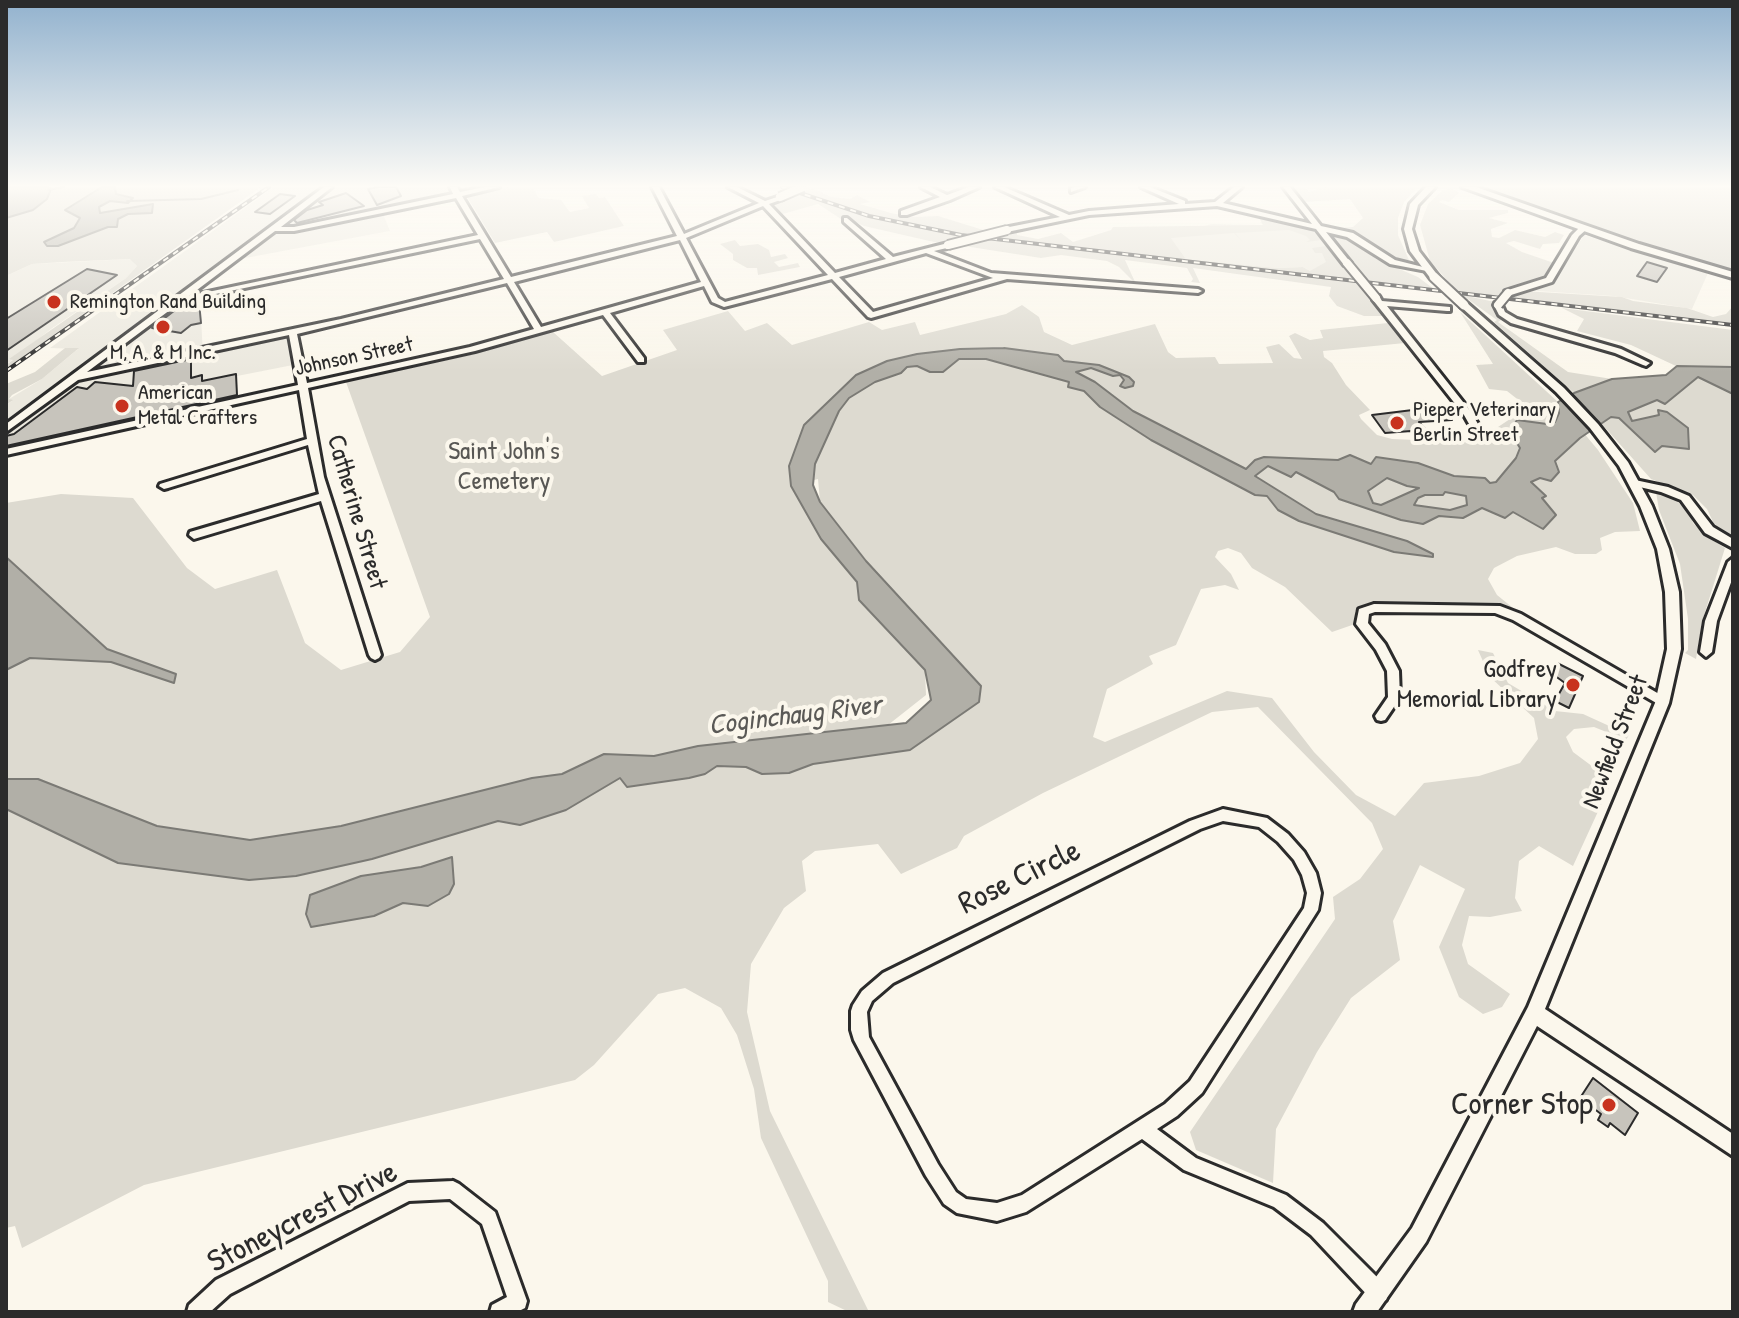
<!DOCTYPE html>
<html>
<head>
<meta charset="utf-8">
<style>
	body { margin:0 }
	#map { position:relative; width:1739px; height:1318px; overflow:hidden; background:#fbf7ec; font-family:"Patrick Hand",sans-serif }
	canvas { display:block }
	.frame { position:absolute; inset:0; border:8px solid #2b2b2b; pointer-events:none }
</style>
</head>
<body>
<div id="map">
<canvas width="1739" height="1318"></canvas>
<div class="frame"></div>
</div>
<script>
const context = document.querySelector('canvas').getContext('2d');
context.lineJoin = 'round';
function fill(path, color) {
  context.fillStyle = color;
  context.fill(path, 'evenodd');
}
function shape(rows) {
  const path = new Path2D();
  for (const r of rows) {
    path.moveTo(r[0], r[1]);
    for (let i = 2; i < r.length; i += 2) path.lineTo(r[i], r[i + 1]);
  }
  return path;
}
function stroke(path, color, width, dash) {
  context.strokeStyle = color;
  context.lineWidth = width;
  context.lineCap = dash ? 'butt' : 'round';
  context.setLineDash(dash || []);
  context.stroke(path);
}
function drawText(font, color, halo, rows, align = 'center') {
  context.font = font + ' "Patrick Hand",sans-serif';
  context.lineWidth = 8;
  context.setLineDash([]);
  context.textBaseline = 'middle';
  context.strokeStyle = halo;
  context.fillStyle = color;
  for (const [text, x, y, turn = 0] of rows) {
    context.save();
    context.translate(x, y);
    context.rotate((+turn || 0) * Math.PI / 180);
    context.textAlign = isNaN(turn) ? turn : align;
    if (halo) context.strokeText(text, 0, 0);
    context.fillText(text, 0, 0);
    context.restore();
  }
}
fill(shape([
	[274,187,487,187,383,214,390,231,224,262,189,287,200,298,203,355,287,338,293,365,237,376,237,405,6,455,6,405,12,401,9,399,42,379,78,349,50,348],
	[1260,222,1280,223,1314,231,1349,272,1310,271,1303,267,1277,268,1186,259,1170,237,1211,224,1263,225],
	[1584,235,1708,273,1692,309,1613,296,1522,290,1544,285,1556,279],
	[131,259,137,266,126,278,51,329,6,365,6,276,32,264]
]), '#ebe8de');
fill(shape([
	[6,187,102,187,65,210,80,217,74,228,45,243,48,246,57,246,108,227,117,227,117,219,129,214,125,209,100,213,99,207,110,201,128,203,133,199,115,194,115,187,261,187,6,369,6,365,13,360,9,359,126,278,137,266,130,259,63,262,32,264,6,276],
	[508,187,532,187,539,198,561,200,570,212,589,208,582,196,596,194,599,198,605,197,624,226,554,242,547,232,495,243,466,195],
	[1291,187,1305,187,1309,192,1326,187,1418,187,1404,202,1398,218,1398,235,1409,260,1394,260,1367,239,1333,228,1353,227,1363,218,1350,199,1303,202],
	[1477,187,1733,187,1733,271,1647,246],
	[812,188,831,197,850,199,857,195,870,202,860,204,891,213,911,217,938,216,990,232,945,243,934,242,864,226,851,220,844,221,818,204,779,215,772,207,774,203],
	[1451,188,1459,193,1449,202,1442,200,1439,202,1459,210,1508,210,1508,213,1489,218,1508,223,1491,229,1492,237,1499,238,1515,230,1545,237,1555,232,1564,235,1559,243,1543,244,1540,249,1514,241,1506,243,1522,252,1554,263,1548,275,1495,296,1457,291,1430,261,1420,225,1428,204,1443,190],
	[1258,215,1310,229,1322,240,1306,242,1310,240,1306,236,1289,230,1235,233,1243,242,1234,233,1171,238,1186,259,1277,268,1303,267,1310,271,1326,262,1322,253,1315,253,1312,248,1326,246,1384,316,1364,316,1337,306,1329,296,1331,287,1193,268,1200,283,1191,282,1193,279,1187,268,1125,260,1136,284,1119,267,1107,261,1061,255,1041,258,964,246,1017,232,1017,235,1038,239,1061,233,1073,242,1111,230,1113,227,1263,225],
	[1332,235,1342,235,1356,242,1376,259,1418,277,1434,289,1366,281],
	[735,240,740,246,758,244,769,250,771,257,785,254,788,258,774,262,779,267,798,263,800,267,758,275,757,268,747,268,733,260,733,254,720,244],
	[1523,291,1622,297,1633,301,1687,308,1713,317,1726,314,1733,306,1733,323,1508,297],
	[1462,295,1495,302,1496,311,1504,318,1498,322,1568,372,1612,379,1666,375,1676,366,1631,345,1577,331,1584,319,1562,308,1733,330,1733,536,1725,535,1714,524,1707,509,1693,495,1651,479,1574,393,1494,322,1497,320],
	[1022,305,1039,317,1044,332,1072,345,1155,324,1168,352,1176,358,1215,357,1219,364,1273,363,1266,347,1279,344,1294,358,1302,359,1289,336,1295,333,1310,340,1323,338,1320,330,1388,323,1405,343,1323,351,1324,357,1332,363,1346,385,1370,410,1359,415,1361,419,1377,435,1392,439,1463,442,1491,438,1489,433,1510,419,1505,403,1521,402,1507,391,1489,389,1476,365,1493,364,1460,312,1558,402,1598,450,1633,503,1640,531,1615,532,1600,538,1602,550,1596,554,1575,554,1556,547,1517,556,1494,568,1488,579,1497,595,1528,620,1503,607,1374,604,1355,611,1355,624,1332,632,1285,587,1252,568,1241,553,1228,548,1218,551,1215,557,1231,574,1239,590,1225,585,1201,589,1176,645,1149,656,1153,664,1107,689,1093,737,1105,742,1227,691,1272,698,1314,752,1356,795,1395,816,1424,783,1479,776,1520,763,1538,739,1534,718,1490,677,1478,650,1493,653,1508,683,1555,711,1583,714,1629,735,1626,740,1594,727,1574,729,1566,737,1573,752,1612,781,1573,866,1539,846,1519,861,1515,898,1522,911,1490,917,1469,916,1462,945,1468,964,1510,994,1502,1007,1483,1014,1459,997,1439,947,1465,889,1420,865,1393,921,1400,960,1351,998,1317,1052,1276,1129,1273,1183,1196,1150,1190,1132,1335,919,1333,897,1360,879,1383,849,1372,823,1258,707,1212,712,1043,793,964,836,957,848,901,874,878,844,815,851,802,861,806,891,784,908,751,964,747,1012,770,1111,869,1312,849,1312,828,1302,828,1281,761,1138,754,1089,737,1035,721,1008,685,988,658,994,594,1065,575,1080,144,1185,22,1248,15,1226,6,1228,6,503,61,494,133,498,187,568,215,589,277,570,305,643,341,670,400,652,430,617,346,382,474,354,552,331,602,376,677,350,663,330,728,311,745,331,767,323,792,345,869,322,882,330,915,322,920,335,1006,314],
	[1108,394,1133,411,1169,432,1150,439,1092,400],
	[818,479,820,502,979,702,789,773,762,774,746,767,717,766,705,774,690,777,698,746,888,725,926,695,925,670,859,601,857,582,821,539,792,486],
	[65,348,79,348,42,379,12,395,9,399,13,400,6,405,6,384,35,372],
	[1656,492,1674,499,1689,512,1693,523,1706,536,1725,548,1702,622,1696,659,1685,653,1688,650,1688,619,1680,564,1659,510]
]), '#dddad0');
const water = shape([
	[6,187,47,187,51,189,47,199,33,210,6,218,6,187],
	[102,187,115,187,116,194,133,198,128,203,110,201,99,207,100,213,153,204,152,213,128,214,118,219,117,227,108,227,58,246,47,246,44,242,74,228,80,218,65,210,102,187],
	[1004,348,1058,355,1064,361,1099,365,1129,377,1134,382,1133,386,1125,388,1120,386,1124,380,1120,375,1113,376,1091,368,1076,372,1095,382,1133,411,1246,469,1255,460,1264,457,1338,460,1350,455,1371,464,1376,457,1418,463,1454,476,1485,478,1490,483,1496,482,1516,458,1520,448,1510,432,1517,420,1547,424,1555,422,1559,413,1558,402,1574,393,1612,379,1666,375,1677,366,1733,367,1733,394,1698,377,1665,404,1657,400,1628,412,1632,421,1659,415,1658,410,1667,412,1688,428,1689,449,1662,446,1655,452,1619,418,1611,417,1580,438,1555,461,1559,472,1551,481,1540,478,1531,482,1546,496,1542,498,1556,515,1543,529,1513,512,1505,518,1482,508,1463,518,1439,516,1423,524,1401,520,1339,499,1334,492,1296,472,1291,477,1268,466,1255,476,1316,514,1407,541,1433,554,1433,557,1394,552,1299,521,1278,510,1267,496,1255,495,1151,440,1100,407,1084,391,1068,387,1069,382,986,359,959,359,943,372,930,372,917,366,907,367,901,373,875,382,849,398,839,411,815,464,813,485,820,502,866,561,981,686,979,702,910,750,813,764,789,773,762,774,746,767,717,766,705,774,689,778,627,787,620,778,566,810,520,825,498,821,372,859,296,876,249,880,118,863,6,809,6,779,38,779,157,826,250,840,341,826,532,778,562,774,604,754,654,756,698,746,906,723,931,700,925,670,859,600,857,582,821,539,791,486,789,466,804,425,856,375,887,361,917,354,960,349,1004,348],
	[1387,478,1407,486,1419,488,1381,505,1373,503,1368,491,1387,478],
	[1445,492,1466,496,1467,505,1450,510,1414,505,1418,498,1425,495,1443,495,1445,492],
	[6,557,107,649,176,674,174,683,111,662,30,658,6,670,6,557],
	[452,857,454,884,449,894,428,906,403,903,374,916,311,927,306,914,310,895,361,876,421,867,452,857]
]);
fill(water, '#b1afa7');
stroke(water, '#7b7a75', 2);
stroke(shape([
	[48,190,64,187],
	[127,201,201,199,238,190]
]), '#7b7a75', 2);
const building = shape([
	[378,187,396,187,401,196,377,205,368,189,378,187],
	[346,193,364,206,297,223,294,220,307,210,323,205,319,202,346,193],
	[280,194,295,196,270,214,255,212,280,194],
	[1647,262,1667,268,1657,282,1637,276,1647,262],
	[87,269,117,275,6,351,6,319,87,269],
	[199,302,201,323,191,325,181,333,152,328,183,304,199,302],
	[191,359,191,378,202,375,202,381,236,374,237,395,6,446,6,436,14,434,77,387,87,389,95,382,133,386,134,371,191,359],
	[1429,408,1452,420,1419,422,1426,430,1421,431,1425,436,1415,436,1411,431,1385,433,1372,415,1429,408],
	[1557,663,1583,676,1569,708,1555,701,1565,683,1551,673,1557,663],
	[1593,1078,1638,1113,1625,1135,1610,1123,1608,1127,1598,1120,1601,1114,1580,1098,1593,1078]
]);
fill(building, '#c7c4bc');
stroke(building, '#2b2b2b', 2);
const minor = shape([
	[324,187,332,187,281,227,294,227,453,194,450,187,457,187,460,192,485,187,499,187,462,196,511,277,677,236,652,187,659,187,684,234,759,203,728,187,737,187,765,201,783,195,783,199,769,204,835,273,886,259,844,222,844,218,847,218,893,257,948,243,952,245,951,247,934,251,991,273,1198,289,1202,291,1198,293,1007,279,871,318,868,317,832,279,724,307,712,302,704,286,610,313,644,358,644,362,638,362,603,315,475,351,308,388,324,477,381,655,379,658,375,660,371,658,369,655,321,501,194,539,189,535,190,532,319,494,308,445,168,488,164,489,159,486,160,484,307,439,299,390,6,455,6,449,298,385,289,335,78,380,6,432,6,424,324,187],
	[456,198,478,235,189,296,275,231,294,231,456,198],
	[763,206,828,275,725,302,718,298,686,238,763,206],
	[480,239,504,279,341,319,87,372,182,301,480,239],
	[680,240,701,282,541,327,514,282,680,240],
	[926,253,993,278,873,312,839,277,926,253],
	[507,283,534,329,470,347,307,383,297,334,507,283],
	[921,187,930,187,947,195,969,187,979,187,950,200,907,215,901,215,901,211,940,197,921,187],
	[995,187,1004,187,1069,215,1089,211,1179,204,1141,187,1150,187,1185,201,1185,204,1215,202,1234,187,1242,187,1223,203,1312,224,1283,187,1290,187,1321,226,1353,233,1395,260,1431,269,1427,271,1390,264,1347,237,1326,232,1351,263,1344,265,1316,229,1217,206,1089,215,1007,232,1003,230,1004,228,1060,217,995,187],
	[1075,187,1085,187,1071,192,1071,188,1075,187],
	[1581,226,1588,228,1579,236,1552,282,1511,295,1505,295,1505,291,1546,278,1572,235,1581,226],
	[1373,296,1379,296,1382,301,1450,307,1450,311,1447,311,1387,306,1471,412,1485,436,1483,438,1477,438,1464,415,1373,300,1373,296],
	[1495,303,1501,303,1505,312,1517,319,1621,349,1650,363,1646,366,1643,365,1615,353,1511,323,1499,315,1494,305,1495,303],
	[1635,480,1668,487,1689,496,1713,527,1733,539,1733,548,1705,533,1681,500,1661,492,1631,485,1630,483,1635,480],
	[1733,558,1733,577,1717,621,1712,652,1706,657,1700,652,1705,621,1728,562,1733,558],
	[1374,604,1500,606,1521,614,1666,698,1668,701,1666,704,1662,706,1658,704,1513,620,1495,613,1375,612,1369,614,1368,623,1385,644,1399,671,1400,698,1385,720,1381,721,1377,720,1375,716,1388,697,1387,671,1376,650,1356,624,1359,609,1374,604],
	[1223,809,1267,818,1288,834,1304,852,1316,873,1321,893,1318,910,1202,1093,1177,1116,1157,1129,1196,1158,1286,1195,1323,1223,1386,1286,1388,1293,1386,1300,1379,1302,1372,1300,1311,1235,1274,1207,1184,1170,1142,1139,1026,1212,997,1221,957,1213,944,1204,926,1176,854,1040,851,1030,851,1011,853,1005,862,991,883,973,1190,821,1223,809],
	[1223,821,1259,827,1278,842,1294,860,1302,875,1307,893,1304,908,1190,1081,1165,1104,1022,1195,997,1203,966,1199,956,1192,938,1164,869,1037,867,1012,872,1001,893,983,1200,829,1223,821],
	[453,1181,459,1184,495,1212,527,1301,525,1308,517,1312,490,1312,492,1305,507,1297,482,1224,450,1199,409,1201,230,1294,210,1312,187,1312,189,1305,216,1280,402,1186,408,1183,453,1181]
]);
const major = shape([
	[1426,187,1435,187,1418,205,1412,229,1419,251,1439,277,1434,280,1431,279,1410,251,1404,229,1410,204,1426,187],
	[1461,303,1467,303,1564,388,1598,424,1628,462,1652,506,1669,549,1679,592,1681,649,1669,703,1545,1009,1733,1134,1733,1156,1537,1026,1426,1242,1377,1312,1353,1312,1356,1304,1412,1228,1528,1007,1655,703,1667,649,1665,592,1657,549,1640,506,1619,466,1590,428,1556,392,1461,307,1461,303]
]);
const highway = shape([
	[1462,187,1476,187,1639,244,1733,272,1733,278,1631,248,1462,187]
]);
stroke(minor, '#2b2b2b', 6);
stroke(major, '#2b2b2b', 6);
stroke(highway, '#2b2b2b', 6);
fill(minor, '#fbf7ec');
fill(major, '#fbf7ec');
fill(highway, '#fbf7ec');
const rail = shape([
	[782,187,869,216,961,235,1733,325],
	[6,371,269,187]
]);
stroke(rail, '#2b2b2b', 4);
stroke(rail, '#fbf7ec', 2, [6]);
const minorBridge = shape([
	[780,197,803,187],
	[948,245,1007,230],
	[1347,263,1376,298],
	[1498,305,1508,293]
]);
const majorBridge = shape([
	[1434,277,1464,305]
]);
stroke(minorBridge, '#2b2b2b', 12, []);
stroke(majorBridge, '#2b2b2b', 13, []);
stroke(minorBridge, '#fbf7ec', 8);
stroke(majorBridge, '#fbf7ec', 9);
const sky = context.createLinearGradient(0, 0, 0, 372);
sky.addColorStop(0, '#92b2ce');
sky.addColorStop(0.5, '#fdfbf6');
sky.addColorStop(1, '#fdfbf600');
context.fillStyle = sky;
context.fillRect(0, 0, 1739, 372);
for (const [x, y, r, color] of [
	[54,302,8,"#c8321e"],
	[163,327,8,"#c8321e"],
	[122,406,8,"#c8321e"],
	[1397,423,8,"#c8321e"],
	[1573,685,8,"#c8321e"],
	[1609,1105,8,"#c8321e"]
]) {
  const dot = new Path2D();
  dot.arc(x, y, r, 0, 2 * Math.PI);
  context.fillStyle = color;
  context.fill(dot);
  stroke(dot, '#fbf7ec', 3);
}
drawText('22px', '#2b2b2b', '#fbf7ec', [
	["Remington Rand Building",70,302],
	["M, A, & M Inc.",163,353,"center"],
	["American",138,393],
	["Metal Crafters",138,418],
	["Pieper Veterinary",1413,410],
	["Berlin Street",1413,435]
], 'left');
drawText('22px', '#2b2b2b', '#fbf7ec', [
	["Johnson Street",354,357,-12]
]);
drawText('26px', '#585754', '#fbf7ec', [
	["Saint John's",504,452],
	["Cemetery",504,482]
]);
drawText('26px', '#2b2b2b', '#fbf7ec', [
	["Catherine Street",356,512,74],
	["Newfield Street",1616,742,-69]
]);
drawText('26px', '#2b2b2b', '#fbf7ec', [
	["Godfrey",1557,670],
	["Memorial Library",1557,700]
], 'right');
drawText('italic 28px', '#5a5956', '#fbf7ec', [
	["Coginchaug River",795,716,-7]
]);
drawText('32px', '#2b2b2b', '#fbf7ec', [
	["Rose Circle",1020,878,-26],
	["Stoneycrest Drive",303,1218,-27]
]);
drawText('32px', '#2b2b2b', '#fbf7ec', [
	["Corner Stop",1593,1105]
], 'right');
</script>
</body>
</html>
